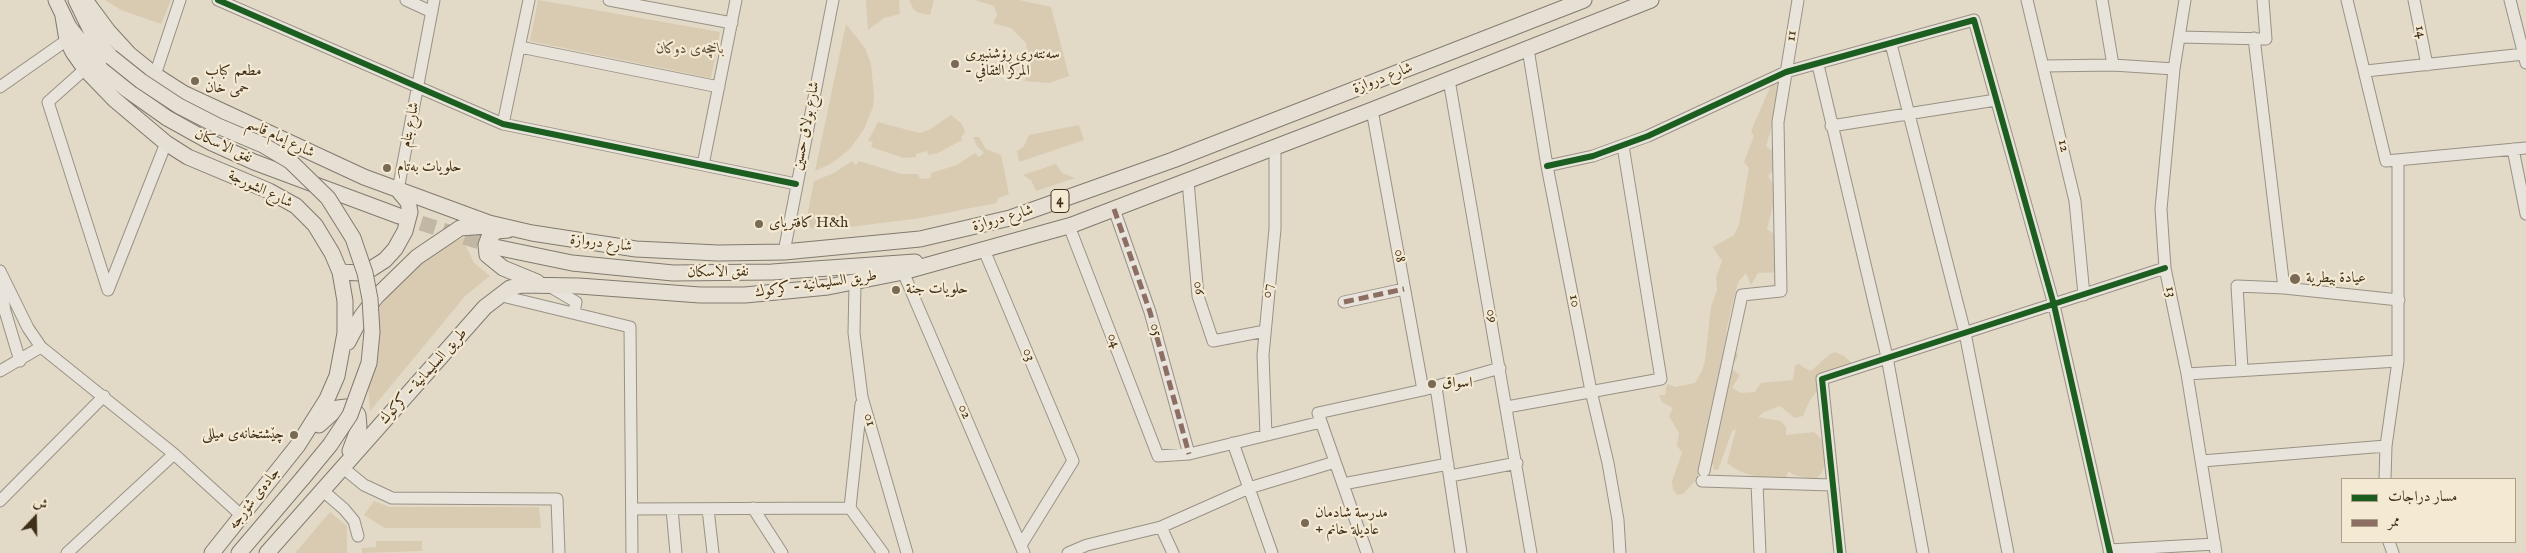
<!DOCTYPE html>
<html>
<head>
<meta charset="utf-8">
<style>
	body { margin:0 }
	#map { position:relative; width:2526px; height:553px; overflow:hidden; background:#e2d9c7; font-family:"IM FELL English",Amiri,serif }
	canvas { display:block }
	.legend { position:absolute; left:2341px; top:478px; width:175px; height:65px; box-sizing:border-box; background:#f4e9d3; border:1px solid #ac9f88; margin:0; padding:6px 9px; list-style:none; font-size:15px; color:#402f18 }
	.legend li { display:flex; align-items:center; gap:10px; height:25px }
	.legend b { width:25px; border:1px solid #ac9f88 }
	.north { position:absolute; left:10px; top:493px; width:50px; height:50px; -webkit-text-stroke:4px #f4e9d3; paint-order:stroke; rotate:21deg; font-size:14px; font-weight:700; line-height:20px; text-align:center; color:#402f18 }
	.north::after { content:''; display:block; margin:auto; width:18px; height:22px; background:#402f18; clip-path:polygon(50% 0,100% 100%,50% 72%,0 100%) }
</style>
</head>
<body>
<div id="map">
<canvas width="2526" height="553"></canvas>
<ul class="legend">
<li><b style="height:6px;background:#1b5e20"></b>مسار دراجات</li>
<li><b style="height:6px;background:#8d6e63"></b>ممر</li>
</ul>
<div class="north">ش</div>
</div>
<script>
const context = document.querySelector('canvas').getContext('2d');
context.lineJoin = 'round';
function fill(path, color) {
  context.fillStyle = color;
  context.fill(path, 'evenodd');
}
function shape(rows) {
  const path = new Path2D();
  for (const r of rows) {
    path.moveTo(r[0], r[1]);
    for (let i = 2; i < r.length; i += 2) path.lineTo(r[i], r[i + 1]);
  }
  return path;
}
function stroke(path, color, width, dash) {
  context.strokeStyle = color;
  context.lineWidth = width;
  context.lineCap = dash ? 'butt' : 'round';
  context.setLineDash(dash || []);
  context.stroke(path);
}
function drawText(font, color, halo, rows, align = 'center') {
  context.font = font + ' "IM FELL English",Amiri,serif';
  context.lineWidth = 4.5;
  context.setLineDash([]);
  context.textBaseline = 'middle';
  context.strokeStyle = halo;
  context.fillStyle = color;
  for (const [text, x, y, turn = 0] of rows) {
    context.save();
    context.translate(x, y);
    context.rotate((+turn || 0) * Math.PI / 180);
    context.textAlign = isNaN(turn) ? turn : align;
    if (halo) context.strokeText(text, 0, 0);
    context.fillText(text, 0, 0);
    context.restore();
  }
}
fill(shape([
	[105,0,171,0,161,24,121,10],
	[538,0,720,32,711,78,530,41],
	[866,0,899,0,900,14,884,18,868,30],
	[909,0,934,0,930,15,919,13,914,10],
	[975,0,1019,0,1051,7,1069,76,1049,83,1025,81,1030,62,1026,43,1011,28,993,23,997,15,994,6],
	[846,24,865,48,871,64,874,95,873,107,864,129,850,149,832,163,815,171],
	[1777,84,1779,86,1778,105,1766,146,1770,150,1778,148,1786,164,1779,165,1768,176,1777,190,1767,229,1774,234,1775,253,1781,272,1758,273,1751,285,1746,273,1738,282,1727,327,1725,351,1737,353,1738,356,1735,362,1726,360,1721,364,1723,373,1732,369,1740,375,1732,388,1741,393,1755,392,1761,383,1793,380,1795,365,1800,364,1801,366,1811,371,1830,354,1835,352,1844,356,1858,369,1826,380,1810,400,1803,416,1795,418,1780,406,1764,412,1758,417,1781,421,1786,427,1786,435,1814,432,1818,436,1824,443,1825,465,1821,474,1815,480,1794,475,1788,471,1786,478,1774,478,1757,477,1739,471,1727,463,1736,429,1732,431,1718,470,1713,469,1714,465,1710,463,1699,469,1697,479,1683,494,1677,495,1673,489,1672,481,1682,453,1677,445,1679,433,1669,416,1673,408,1662,402,1659,395,1665,395,1667,384,1676,387,1695,383,1702,371,1705,361,1711,307,1717,290,1716,277,1722,261,1713,247,1734,235,1739,225,1749,168,1744,162,1754,136,1751,131,1771,85],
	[951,115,962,124,965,132,961,137,962,140,938,153,929,155,927,151,916,154,916,157,904,158,871,147,873,142,868,141,878,122,919,133,929,130],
	[1079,125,1084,140,1019,162,1017,151,1024,146,1029,135],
	[973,137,979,137,986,149,1001,155,1009,194,998,198,996,203,921,218,826,230,811,228,806,222,814,181,834,173,852,161,856,165,859,161,901,174,918,174,920,179,931,178,931,173,957,165,975,153,979,157,984,153,977,146],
	[1056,164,1062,173,1075,178,1036,191,1031,180,1023,175],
	[464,237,466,246,474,263,490,276,466,295,370,411,368,386,377,347,378,309,395,287,413,269,435,252],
	[374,501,389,507,539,507,541,528,385,528,364,515],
	[330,512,347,526,347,553,295,553],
	[376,541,422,541,422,551,362,553,362,548,376,547]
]), '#d8cbb1');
stroke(shape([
	[399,216,495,247]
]), '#c2b7a4', 15, [15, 8]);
const minor = shape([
	[218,0,503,124,796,184],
	[406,0,432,12],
	[609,0,732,23],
	[2027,0,2075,201,2084,295],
	[2102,0,2113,65],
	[2185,0,2174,69,2161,209,2165,268,2187,374,2216,553],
	[2347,0,2386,161,2526,148],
	[2414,0,2427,65],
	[2510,0,2526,63],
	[2180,37,2266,39,2263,0],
	[2254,38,2284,288],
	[1891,44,1965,333,2008,553],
	[520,47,719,87],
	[1528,49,1547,166,1591,391,1608,463,1618,520,1620,553],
	[1818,65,1887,357,1923,553],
	[2044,66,2113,65,2174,69],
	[85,69,48,102,108,290],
	[2366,71,2524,54],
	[155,75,180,0],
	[1449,80,1531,553],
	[0,87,67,40],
	[1372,110,1423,390,1500,368],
	[503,124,529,0],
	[1831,126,1996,100],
	[2513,149,2526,214],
	[703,165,736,0],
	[1547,166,1593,156,1648,136,1786,72,1974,20,2054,305,2110,553],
	[1188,181,1198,296,1213,341,1265,331],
	[398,190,434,0],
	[1114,209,1150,312,1189,454],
	[1069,226,1158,456,1189,454,1321,422],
	[984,250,1073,461,1021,545],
	[784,252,833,0],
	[0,271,28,328,41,347,174,454,242,516],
	[903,272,1024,553],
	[0,282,5,311,20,361],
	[855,283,854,333,862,397,907,553],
	[549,286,576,302,574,313],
	[108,290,166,143],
	[498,295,630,327,632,553],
	[1344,302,1404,289],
	[2242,369,2237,286,2284,288,2399,300],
	[0,371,41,347],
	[2187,374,2398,361],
	[1436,387,1461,553],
	[861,404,850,508,883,553],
	[1507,407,1661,379,1623,146],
	[1266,435,1263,355,1275,229,1275,148],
	[1233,443,1272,553],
	[2202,461,2386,446],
	[342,467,364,485,392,498,557,499,559,553],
	[1704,471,1742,295,1781,291,1778,122,1798,0],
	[1450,476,1517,463],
	[2385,479,2386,446,2398,361,2398,160],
	[1702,481,1832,485],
	[1757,483,1760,553],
	[1343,484,1448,464],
	[322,490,344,509,354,521,358,536],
	[0,501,104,396],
	[753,508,782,553],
	[632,509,850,508],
	[672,509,676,553],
	[708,509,713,553],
	[1161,527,1173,553],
	[2389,542,2393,553],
	[2109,550,2215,544],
	[67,553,174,454],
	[1068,553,1087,545,1161,527,1249,488,1335,462],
	[1367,553,1318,413,1423,390],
	[1840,553,1822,379,2165,268]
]);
const major = shape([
	[56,0,69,27,98,64,126,89,167,118,212,143,254,162,399,216],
	[76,0,94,37,111,57],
	[85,0,108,31,129,54,155,75,183,93,364,177,489,223,532,233,636,249,718,253,784,252,920,239,1010,218,1173,160,1584,0],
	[63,16,67,40,73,52,85,69,115,100,166,143,188,157,269,191,296,206,315,225,332,253,340,272,345,301,345,333,337,376,327,399,298,445,212,553],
	[508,230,497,231,489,237,486,245,487,255,503,268,537,282],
	[495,247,572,263,673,273,772,272,915,262],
	[340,272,360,273,371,269,385,260,395,249,405,231,410,212,408,202,398,190],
	[348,342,361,317,376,297,417,257,460,228,487,226],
	[319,425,338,408,346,407,354,410,358,415,359,427,350,451],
	[239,553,302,479],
	[267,553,485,307,510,288,522,285,579,286,700,295,745,295,828,287,903,272,1072,225,1372,110,1651,0]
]);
stroke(minor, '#999285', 13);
stroke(major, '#827a6e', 17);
stroke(minor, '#e8e3db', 11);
stroke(major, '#e5dfd4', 15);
const majorBridge = shape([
	[111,57,141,81,179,106,218,126,263,145,290,161,328,198,353,238,365,273,370,299,372,332,369,363,350,415,330,445,302,479]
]);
stroke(majorBridge, '#827a6e', 17, []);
stroke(majorBridge, '#e5dfd4', 15);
stroke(shape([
	[1114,209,1150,312,1189,454],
	[1344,302,1404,289]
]), '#8d6e63', 5, [10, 5]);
stroke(shape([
	[218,0,503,124,796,184],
	[1547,166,1593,156,1648,136,1786,72,1974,20,2054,305,2110,553],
	[1840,553,1822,379,2165,268]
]), '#1b5e20', 6);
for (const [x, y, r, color] of [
	[955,64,5,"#796a55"],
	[195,81,5,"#796a55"],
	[387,168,5,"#796a55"],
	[759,224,5,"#796a55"],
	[2295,279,6,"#796a55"],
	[896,290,5,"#796a55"],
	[1432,384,5,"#796a55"],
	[294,435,5,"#796a55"],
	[1305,523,5,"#796a55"]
]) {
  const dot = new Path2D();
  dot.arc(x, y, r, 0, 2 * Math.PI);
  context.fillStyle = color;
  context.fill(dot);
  stroke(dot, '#f4e9d3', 2);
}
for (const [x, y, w] of [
	[1060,201,18]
]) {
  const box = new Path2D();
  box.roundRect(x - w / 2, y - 11.5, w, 23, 4);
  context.fillStyle = '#f4e9d3';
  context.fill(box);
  stroke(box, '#402f18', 1);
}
drawText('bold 14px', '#402f18', null, [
	["4",1060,201]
]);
drawText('15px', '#402f18', '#f4e9d3', [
	["14",2420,32,78],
	["11",1792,36,-81],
	["شارع دروازة",1383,79,-21],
	["شارع بتام",411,125,-79],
	["شارع بولاق حسين",807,126,-79],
	["شارع إمام قاسم",280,139,25],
	["12",2063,146,76],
	["نفق الاسكان",223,147,25],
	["شارع الشورجة",260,190,25],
	["شارع دروازة",1003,219,-16],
	["شارع دروازة",601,244,7],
	["08",1399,256,80],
	["نفق الاسكان",718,273,-1],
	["طريق السليمانية - كركوك",816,285,-8],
	["06",1198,288,82],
	["07",1268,291,-85],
	["13",2170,292,79],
	["10",1574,301,79],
	["09",1491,316,80],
	["05",1155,330,75],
	["04",1113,341,69],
	["03",1028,355,67],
	["طريق السليمانية - كركوك",424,377,-48],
	["02",964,412,67],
	["01",869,420,74],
	["جادەی شۆرجە",255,499,-52]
]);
drawText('italic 15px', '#5d4c33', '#f4e9d3', [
	["باخچەی دوکان",690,50]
]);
drawText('15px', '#402f18', '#f4e9d3', [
	["سەنتەری ڕۆشنبیری",965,55],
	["- المرکز الثقافي",965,72],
	["مطعم كباب",205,72],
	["حمى خان",205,89],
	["حلویات بەتام",397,168],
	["کافتریای H&h",769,224],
	["عيادة بيطرية",2306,279],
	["حلویات جنة",906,290],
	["اسواق",1442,384],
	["چێشتخانەی میللی",284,435,"right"],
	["مدرسة شادمان",1315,514],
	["+ عاديلة خانم",1315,531]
], 'left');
</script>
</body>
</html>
